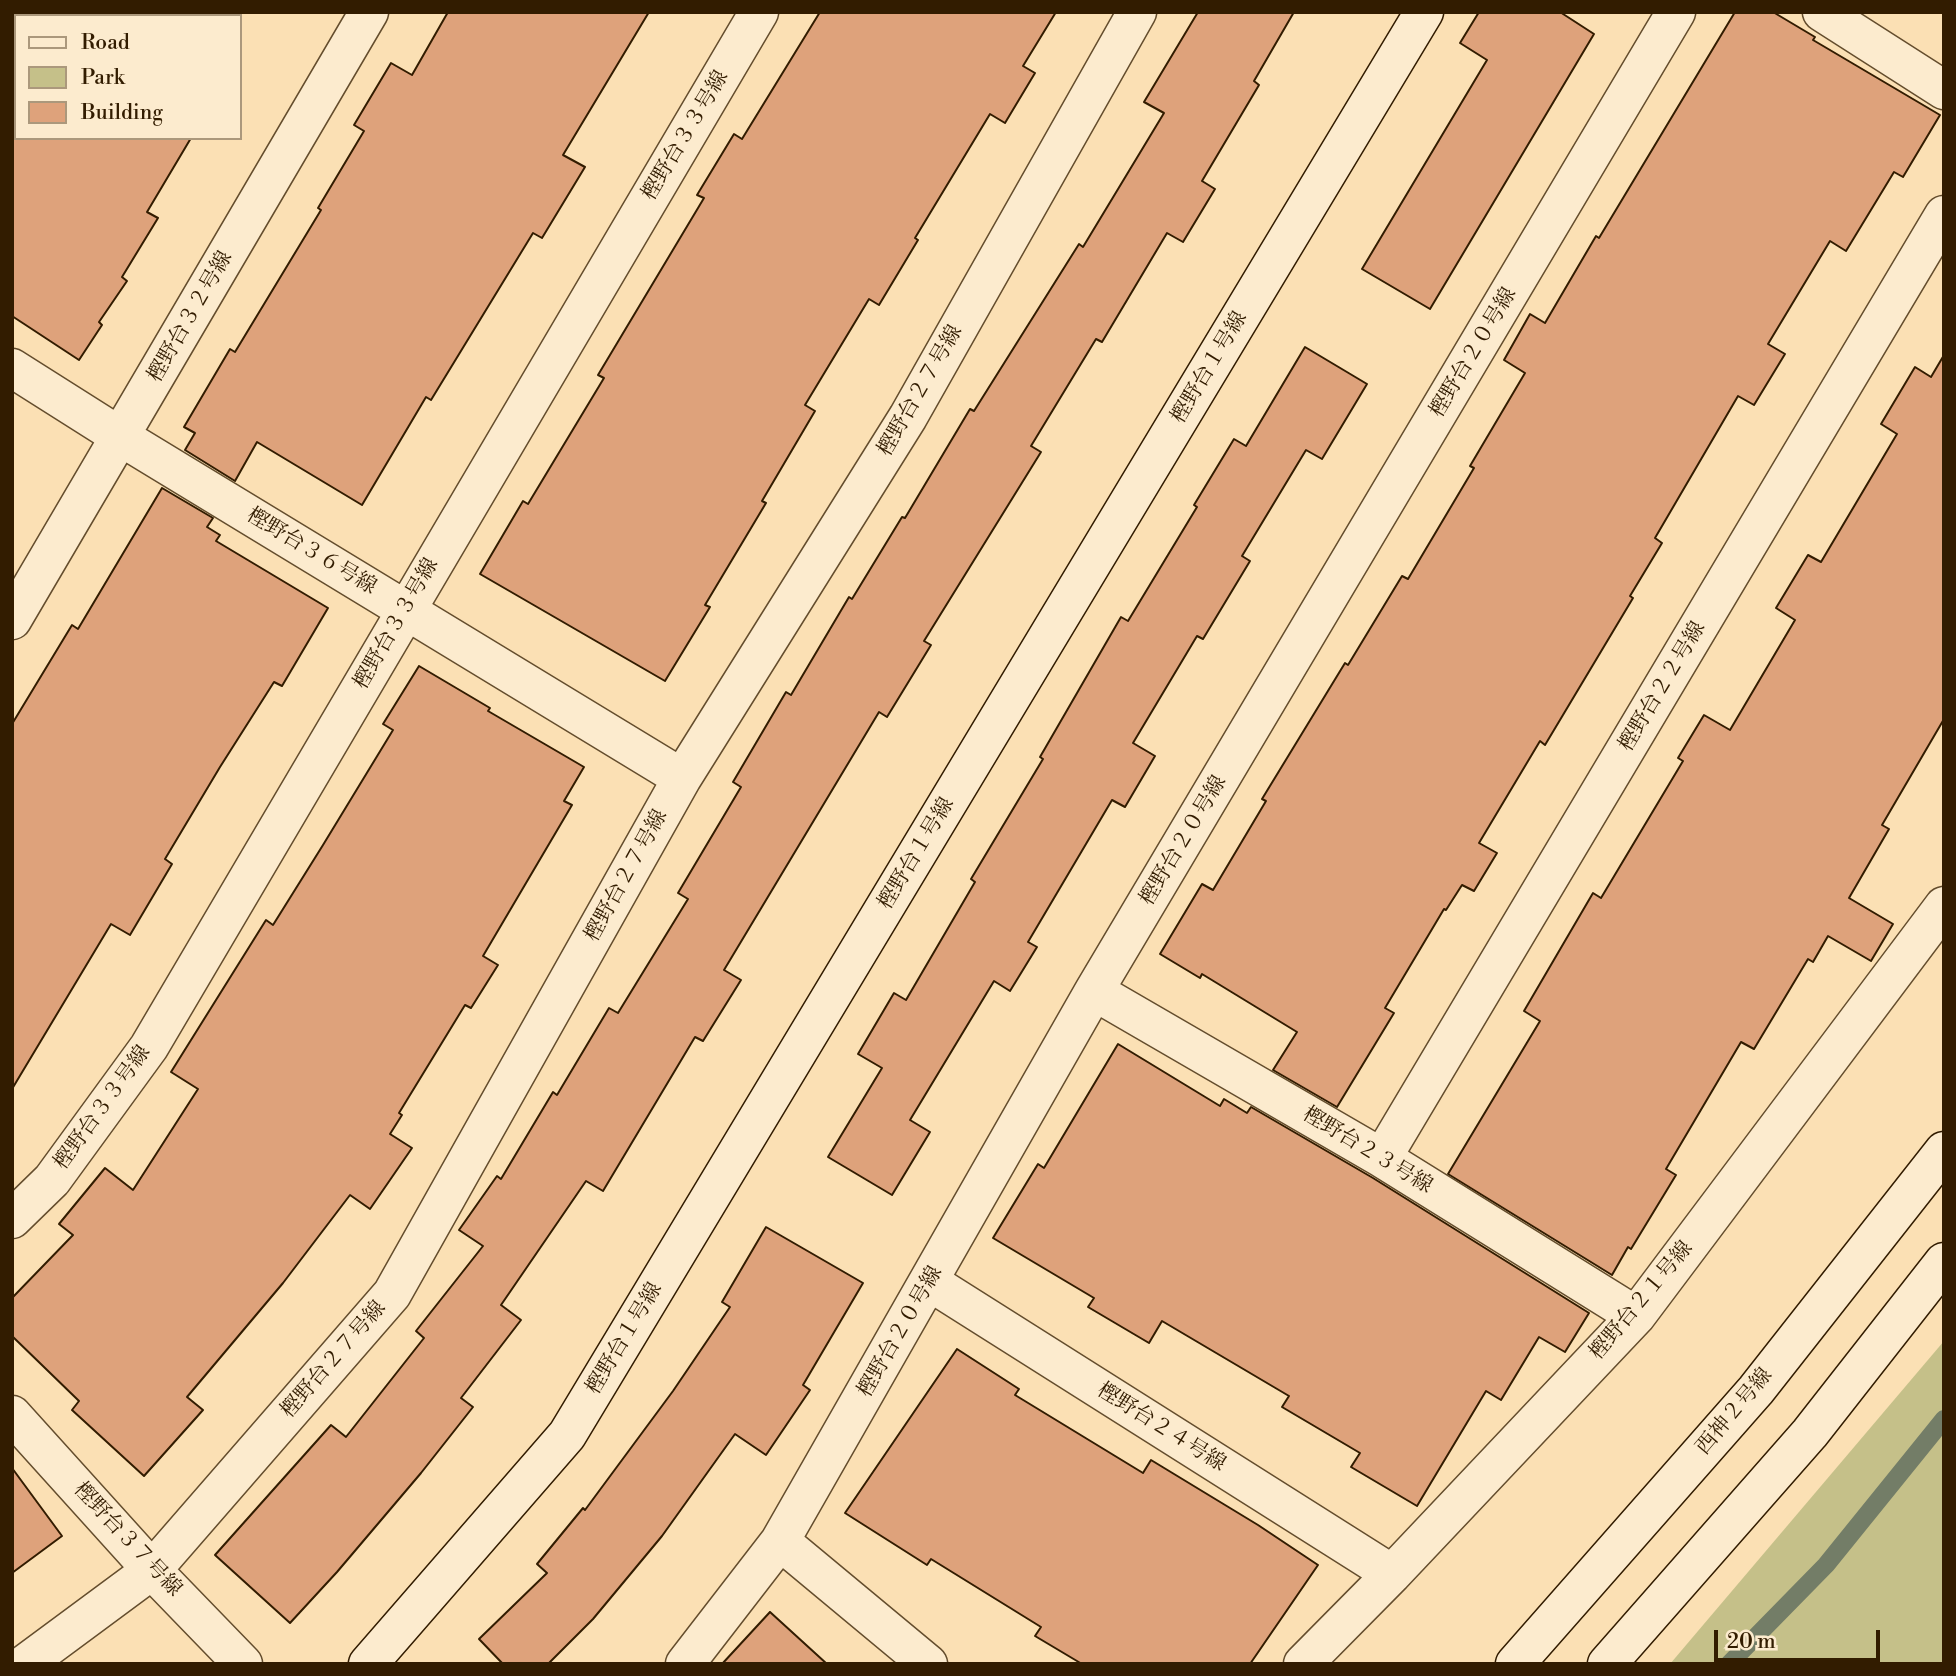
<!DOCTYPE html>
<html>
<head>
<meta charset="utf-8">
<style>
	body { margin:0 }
	#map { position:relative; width:1956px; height:1676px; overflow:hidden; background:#fbe0b4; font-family:"Libre Bodoni",serif }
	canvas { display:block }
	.frame { position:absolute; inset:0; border:14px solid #321c00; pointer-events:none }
	.legend { position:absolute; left:14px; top:14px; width:228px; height:126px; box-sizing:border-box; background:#fcebce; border:2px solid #ab987c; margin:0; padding:9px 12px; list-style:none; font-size:21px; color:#321c00 }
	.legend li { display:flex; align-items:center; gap:14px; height:35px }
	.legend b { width:35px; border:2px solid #ab987c }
	.scale { position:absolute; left:1714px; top:1630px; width:166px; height:32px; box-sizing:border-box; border:4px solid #321c00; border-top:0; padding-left:9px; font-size:21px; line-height:24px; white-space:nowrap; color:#321c00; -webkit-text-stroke:5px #fcebce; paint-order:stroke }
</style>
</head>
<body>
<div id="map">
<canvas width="1956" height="1676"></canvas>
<div class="frame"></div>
<ul class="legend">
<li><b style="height:9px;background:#fcebce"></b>Road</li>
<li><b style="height:19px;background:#c5c089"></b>Park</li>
<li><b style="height:19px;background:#dea27b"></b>Building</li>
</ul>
<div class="scale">20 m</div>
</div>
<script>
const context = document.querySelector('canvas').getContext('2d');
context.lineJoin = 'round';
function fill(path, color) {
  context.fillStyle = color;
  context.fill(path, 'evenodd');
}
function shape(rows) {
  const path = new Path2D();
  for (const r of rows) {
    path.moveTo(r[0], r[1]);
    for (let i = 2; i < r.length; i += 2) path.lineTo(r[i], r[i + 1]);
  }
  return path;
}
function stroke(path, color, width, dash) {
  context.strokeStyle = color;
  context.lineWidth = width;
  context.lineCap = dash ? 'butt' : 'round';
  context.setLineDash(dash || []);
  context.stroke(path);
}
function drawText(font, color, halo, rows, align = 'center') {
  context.font = font + ' "Libre Bodoni","Noto Serif JP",serif';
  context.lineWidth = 7;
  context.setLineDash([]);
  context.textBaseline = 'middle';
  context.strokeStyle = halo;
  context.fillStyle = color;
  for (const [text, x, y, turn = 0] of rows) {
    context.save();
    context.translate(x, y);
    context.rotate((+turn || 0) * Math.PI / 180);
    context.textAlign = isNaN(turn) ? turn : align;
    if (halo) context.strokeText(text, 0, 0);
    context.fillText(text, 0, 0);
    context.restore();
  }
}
fill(shape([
	[1944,1341,1944,1664,1670,1664]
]), '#c5c089');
stroke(shape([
	[1729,1664,1826,1565,1944,1419]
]), '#737d67', 18);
const building = shape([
	[448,12,649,12,563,155,585,167,542,238,533,233,431,400,426,397,362,505,257,442,235,481,185,450,195,433,184,427,230,349,235,352,321,210,318,208,364,131,354,125,391,63,412,75,448,12],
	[820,12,1056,12,1023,66,1035,73,1005,123,990,114,915,238,918,240,879,305,869,299,805,405,815,411,762,501,766,503,705,605,710,607,665,681,480,574,523,501,528,504,604,378,598,375,704,198,697,195,734,134,742,139,820,12],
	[1198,12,1294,12,1254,81,1259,85,1202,181,1215,189,1183,242,1167,233,1102,342,1096,339,1031,446,1041,452,924,641,931,645,887,717,879,712,724,970,741,980,703,1041,695,1037,603,1191,586,1181,501,1305,521,1320,461,1398,473,1407,421,1473,337,1572,290,1623,215,1555,331,1425,346,1437,424,1338,416,1331,483,1246,459,1230,497,1176,501,1179,553,1092,557,1095,609,1008,618,1013,688,899,678,893,741,787,733,782,786,692,791,695,849,597,852,599,902,517,905,518,970,409,974,411,1079,244,1083,247,1164,113,1144,102,1198,12],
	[1479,12,1560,12,1594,34,1430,309,1362,269,1487,60,1460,43,1479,12],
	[1735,12,1773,12,1815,37,1813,40,1940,115,1903,177,1894,172,1846,251,1830,241,1768,344,1785,354,1754,405,1738,396,1655,538,1662,543,1630,596,1633,598,1545,745,1540,741,1479,843,1497,853,1474,891,1462,885,1446,910,1444,909,1385,1008,1394,1013,1337,1107,1273,1070,1297,1032,1202,974,1200,978,1160,954,1202,884,1213,890,1266,801,1262,799,1345,663,1348,665,1402,576,1408,579,1474,468,1470,466,1525,373,1504,360,1530,314,1545,323,1596,236,1599,238,1735,12],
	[12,138,191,138,147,212,158,218,122,277,127,281,99,322,102,325,79,360,12,316,12,138],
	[1305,347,1367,384,1322,459,1306,450,1242,556,1250,561,1203,639,1197,636,1133,743,1155,756,1125,807,1112,800,1028,942,1037,947,1010,991,994,981,910,1120,930,1132,892,1195,828,1157,882,1068,858,1054,894,993,906,1000,975,882,971,879,1043,759,1040,757,1121,617,1128,621,1197,507,1194,505,1234,439,1246,446,1305,347],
	[1944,355,1944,719,1882,825,1889,829,1849,898,1893,924,1871,961,1828,936,1813,962,1808,959,1754,1049,1741,1042,1666,1169,1676,1175,1631,1249,1628,1247,1612,1275,1448,1174,1540,1021,1524,1011,1593,893,1601,898,1683,761,1678,758,1704,715,1730,730,1795,620,1776,608,1808,555,1821,562,1897,434,1881,424,1915,367,1931,377,1944,355],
	[162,488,213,518,207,527,220,535,216,541,328,608,282,686,274,682,220,767,165,859,172,864,130,935,111,924,12,1089,12,724,72,625,78,629,162,488],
	[419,666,490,708,488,711,584,767,564,801,572,805,483,956,498,965,471,1008,465,1005,399,1113,402,1115,390,1134,412,1148,370,1209,350,1195,283,1283,187,1397,203,1410,144,1476,72,1410,79,1401,12,1336,12,1298,73,1235,59,1224,105,1168,133,1190,198,1089,171,1072,266,920,273,925,323,845,393,730,383,724,419,666],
	[1118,1044,1220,1106,1224,1099,1247,1113,1251,1107,1373,1178,1589,1313,1565,1352,1539,1337,1501,1400,1486,1391,1417,1506,1351,1467,1360,1453,1282,1407,1289,1396,1162,1321,1149,1343,1088,1307,1094,1298,993,1238,1038,1164,1044,1168,1118,1044],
	[766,1227,863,1283,803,1385,810,1390,766,1455,735,1434,662,1536,593,1619,548,1664,503,1664,479,1639,547,1573,537,1564,583,1508,585,1510,673,1391,730,1307,722,1302,766,1227],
	[957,1349,1019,1389,1015,1395,1143,1473,1151,1460,1258,1525,1318,1565,1250,1664,1082,1664,1035,1636,1041,1627,931,1559,927,1565,845,1513,957,1349],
	[12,1468,62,1536,12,1573,12,1468],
	[770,1612,827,1664,722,1664,770,1612]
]);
fill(building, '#dea27b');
stroke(building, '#321c00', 2);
const street = shape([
	[1822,12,1944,90],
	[12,368,121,437,682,778],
	[12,620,369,12],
	[1094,991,1382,1158,1636,1316],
	[1382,1158,1944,215],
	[12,1219,52,1180,149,1047,759,12],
	[930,1282,1392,1574],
	[12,1415,152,1570,243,1664],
	[780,1541,928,1664],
	[25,1664,152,1570,392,1294,682,778,908,417,1137,12],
	[685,1664,780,1541,1094,991,1676,12],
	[1303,1664,1392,1574,1636,1316,1944,906]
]);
const secondary = shape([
	[368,1664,567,1435,1424,12],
	[1515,1664,1756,1390,1944,1151],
	[1607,1664,1810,1433,1944,1262]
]);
stroke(street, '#644d2d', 41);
stroke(secondary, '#321c00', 41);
stroke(street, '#fcebce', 38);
stroke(secondary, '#fcebce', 38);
drawText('21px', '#321c00', '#fcebce', [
	["樫野台３３号線",686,136,-59],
	["樫野台３２号線",191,317,-60],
	["樫野台２０号線",1474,353,-59],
	["樫野台１号線",1210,368,-59],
	["樫野台２７号線",921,391,-60],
	["樫野台３６号線",311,552,31],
	["樫野台３３号線",397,624,-60],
	["樫野台２２号線",1663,687,-59],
	["樫野台２０号線",1184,841,-59],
	["樫野台１号線",917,854,-59],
	["樫野台２７号線",627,876,-61],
	["樫野台３３号線",103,1108,-54],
	["樫野台２３号線",1367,1151,31],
	["樫野台２１号線",1642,1301,-50],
	["樫野台２０号線",901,1332,-60],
	["樫野台１号線",625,1339,-59],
	["樫野台２７号線",334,1360,-49],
	["西神２号線",1735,1412,-50],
	["樫野台２４号線",1161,1428,32],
	["樫野台３７号線",127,1540,47]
]);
</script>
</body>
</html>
